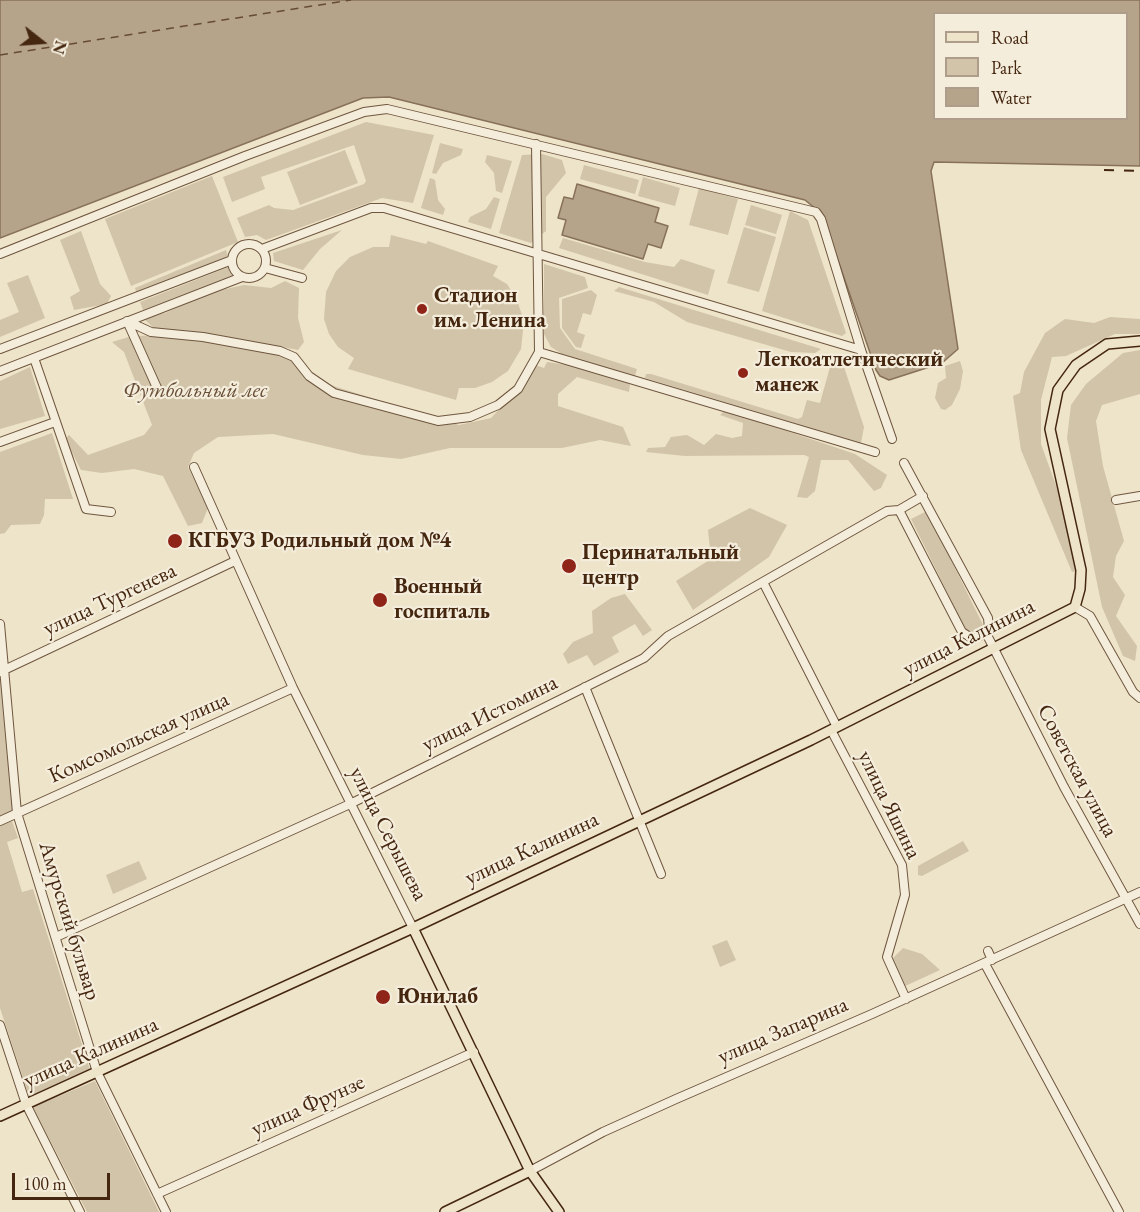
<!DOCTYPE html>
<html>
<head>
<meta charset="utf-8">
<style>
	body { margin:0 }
	#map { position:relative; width:1140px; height:1212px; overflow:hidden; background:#eee4c9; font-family:"EB Garamond",serif }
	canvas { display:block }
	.legend { position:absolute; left:933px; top:12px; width:195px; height:108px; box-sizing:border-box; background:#f4eddc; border:2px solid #ae9d8a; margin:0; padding:8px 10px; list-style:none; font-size:18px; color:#45260f }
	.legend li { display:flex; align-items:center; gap:12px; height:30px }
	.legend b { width:30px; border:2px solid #ae9d8a }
	.north { position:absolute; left:12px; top:12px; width:60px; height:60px; -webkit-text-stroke:4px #f4eddc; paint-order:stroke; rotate:107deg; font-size:16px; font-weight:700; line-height:24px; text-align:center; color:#45260f }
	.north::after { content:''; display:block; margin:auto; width:21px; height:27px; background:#45260f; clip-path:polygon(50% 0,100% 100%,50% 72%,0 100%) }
	.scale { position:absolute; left:12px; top:1173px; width:98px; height:27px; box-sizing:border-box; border:3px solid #45260f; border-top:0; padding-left:8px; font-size:18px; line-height:21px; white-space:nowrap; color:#45260f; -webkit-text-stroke:4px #f4eddc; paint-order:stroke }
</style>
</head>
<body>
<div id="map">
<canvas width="1140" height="1212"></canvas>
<ul class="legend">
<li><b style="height:8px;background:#eee4c9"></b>Road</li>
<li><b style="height:16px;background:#d1c4a9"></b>Park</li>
<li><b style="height:16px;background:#b5a38a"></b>Water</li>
</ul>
<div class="north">N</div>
<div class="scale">100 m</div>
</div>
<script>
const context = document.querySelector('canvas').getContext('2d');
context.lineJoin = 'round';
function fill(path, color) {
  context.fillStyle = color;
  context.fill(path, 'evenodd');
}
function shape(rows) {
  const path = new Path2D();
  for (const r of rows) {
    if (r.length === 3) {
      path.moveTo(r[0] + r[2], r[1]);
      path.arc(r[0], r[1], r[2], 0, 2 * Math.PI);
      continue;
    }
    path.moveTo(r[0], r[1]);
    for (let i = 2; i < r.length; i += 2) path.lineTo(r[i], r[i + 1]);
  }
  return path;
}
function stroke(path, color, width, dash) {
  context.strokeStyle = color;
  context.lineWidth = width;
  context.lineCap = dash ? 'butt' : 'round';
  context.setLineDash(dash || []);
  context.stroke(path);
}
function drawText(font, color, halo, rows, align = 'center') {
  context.font = font + ' "EB Garamond",serif';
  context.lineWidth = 4.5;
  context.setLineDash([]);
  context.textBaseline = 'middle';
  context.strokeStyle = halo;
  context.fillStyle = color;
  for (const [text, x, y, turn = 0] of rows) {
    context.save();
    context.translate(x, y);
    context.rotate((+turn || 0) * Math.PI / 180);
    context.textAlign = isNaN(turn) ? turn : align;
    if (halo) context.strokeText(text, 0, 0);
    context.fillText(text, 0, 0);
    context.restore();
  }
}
fill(shape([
	[366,122,434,135,413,203,382,198,266,240,257,235,245,237,237,218,269,205,274,208,293,210,364,184,366,181,354,145,261,177,265,189,232,202,223,177],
	[440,143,463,149,461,155,443,163,436,174,432,173],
	[345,150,358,183,300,205,287,172],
	[542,154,562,160,566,173,546,197,546,231,531,243,499,233,522,155],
	[487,155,512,161,502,193,496,191,494,173,485,162],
	[584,165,639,180,635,194,580,179],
	[212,176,238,242,131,286,105,219],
	[643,177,680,188,675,206,638,196],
	[430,178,435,180,438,200,445,209,443,215,421,208],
	[699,188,738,199,728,235,689,225],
	[494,197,500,199,491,229,468,222,470,217,486,209],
	[751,205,782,215,776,234,745,225],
	[790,211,808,220,846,333,842,336,762,311],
	[744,227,776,237,759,292,727,283],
	[342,230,320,249,303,270,274,261,273,253],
	[81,231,100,284,111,296,107,304,74,310,70,297,80,291,60,240],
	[391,235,426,244,428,241,498,266,493,276,507,284,517,300,524,321,521,349,508,371,492,382,475,388,459,388,456,400,348,369,354,358,338,347,329,334,324,319,326,292,336,271,350,257,373,247,389,247],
	[563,238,645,262,674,267,681,259,715,270,708,295,559,248],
	[226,250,228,256,137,294,135,288],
	[544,264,585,277,588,288,559,298,560,328,575,349,637,369,635,376,562,354,551,347,544,334],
	[231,266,234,275,143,310,140,302],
	[28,275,45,318,0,337,0,320,19,312,7,283],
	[285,281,299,288,298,318,304,342,298,350,211,334,158,332,143,318,165,313,212,292,244,285,271,288],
	[619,287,821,349,815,353,791,352,687,322,654,302,614,291],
	[591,290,597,295,591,315,583,313,577,332,585,335,581,348,576,347,562,328,562,299],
	[1110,317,1140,319,1140,334,1115,334,1066,356,1052,357,1041,400,1041,444,1058,491,1077,571,1072,572,1021,450,1013,396,1020,393,1024,372,1045,333,1065,319,1094,323],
	[171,335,285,354,314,380,459,425,491,418,509,399,530,363,544,368,547,362,567,365,630,384,629,392,577,377,558,394,558,406,623,427,631,446,600,440,562,448,450,448,401,459,363,455,273,434,218,437,194,453,188,467,208,508,202,523,188,526,163,476,134,469,102,473,81,470,65,439,69,435,88,455,144,435,152,425,124,352,112,342,132,336],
	[1140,350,1140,394,1102,405,1096,421,1103,466,1124,541,1116,556,1113,577,1125,595,1116,616,1137,646,1135,661,1123,656,1102,607,1067,438,1071,405,1086,384,1123,353],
	[960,361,963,371,960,389,952,405,945,410,941,409,935,398,938,383,946,378,945,366],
	[838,362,843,364,864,427,861,443,645,378,646,374,651,374,798,419,802,417,807,400,820,403,830,367],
	[30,367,45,416,0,429,0,381],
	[725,410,855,454,887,475,881,488,874,491,848,460,821,460,815,491,807,498,797,497,809,457,804,455,685,456,646,452,648,448,665,447,671,437,687,435,704,445,716,434,732,438,742,436,743,423,720,415],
	[52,433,73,499,45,499,44,515,40,524,11,525,5,533,0,534,0,452],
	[750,508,787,525,769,557,693,610,676,581,711,559,708,530],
	[927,511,985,629,969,637,911,519],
	[625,594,652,630,643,636,635,624,612,637,619,652,594,666,587,655,568,664,563,654,573,642,593,633,592,611,611,598],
	[0,675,14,810,0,816],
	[12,821,18,838,7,842,22,892,33,889,90,1070,29,1096,0,1008,0,826],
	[963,841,969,851,922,876,918,875,918,866],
	[139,861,147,879,113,894,106,875],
	[727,940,736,960,720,967,712,946],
	[903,948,922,954,940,970,903,987,890,961],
	[95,1081,159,1212,87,1212,33,1107]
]), '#d1c4a9');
const water = shape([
	[0,0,1140,0,1140,166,934,162,931,171,958,349,942,363,889,380,880,376,876,370,822,214,805,200,389,97,363,98,0,238,0,0],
	[934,14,1126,14,1126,118,934,118,934,14],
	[577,184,659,208,655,222,668,226,661,248,648,244,643,259,562,235,566,220,558,218,564,197,573,199,577,184]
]);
fill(water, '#b5a38a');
stroke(water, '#887159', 1.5);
stroke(shape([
	[0,55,351,0]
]), '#674c34', 1.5, [8, 6]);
const minor = shape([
	[536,144,539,352,875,452],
	[249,261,17],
	[262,249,371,208,384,208,861,350],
	[0,254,245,156,364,112,387,109,816,212,821,219,861,350,892,439],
	[265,268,302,278],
	[0,349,232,260],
	[34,358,86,509,111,512],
	[0,371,242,277],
	[158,390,127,321,151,332,203,337,280,351,294,357,309,376,334,393,438,421,470,417,498,405,518,389,539,352],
	[0,442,55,422],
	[194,467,293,688,413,928],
	[1116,500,1140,496],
	[899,510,962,632,973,639,986,633,989,628,988,618,904,463],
	[763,582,837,727],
	[1075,607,1090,616,1133,692,1140,698],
	[0,624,17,813,97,1072,166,1212],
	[986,633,1064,787,1140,924],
	[0,672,235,561],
	[585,687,661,874],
	[831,730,902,865,905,895,887,957,906,999],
	[0,821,293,688],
	[56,937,350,804,644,658,668,636,887,511,899,510,923,496],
	[988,951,992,960],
	[985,964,1119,1212],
	[0,1025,26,1104,80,1212],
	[530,1171,603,1132,676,1099,872,1014,1140,892],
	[157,1194,474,1052]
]);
const major = shape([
	[413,928,530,1171,559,1212],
	[0,1116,413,928,811,740,1075,607,1080,589,1081,570,1050,429,1058,390,1076,365,1107,344,1140,341],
	[445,1212,530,1171]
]);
stroke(minor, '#6f563e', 10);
stroke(major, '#45260f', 12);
stroke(minor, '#f4eddc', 8);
stroke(major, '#eee4c9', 9);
stroke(shape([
	[1104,170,1140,171]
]), '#45260f', 2, [10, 10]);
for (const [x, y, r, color] of [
	[422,309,6,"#8f2418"],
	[743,373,6,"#8f2418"],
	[175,541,8,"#8f2418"],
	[569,566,8,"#8f2418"],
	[380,600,8,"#8f2418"],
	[383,997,8,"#8f2418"]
]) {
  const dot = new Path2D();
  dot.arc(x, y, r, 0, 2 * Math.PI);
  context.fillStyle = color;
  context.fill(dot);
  stroke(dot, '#f4eddc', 2);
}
drawText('bold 22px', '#45260f', '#f4eddc', [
	["Стадион",434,296],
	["им. Ленина",434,321],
	["Легкоатлетический",755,360],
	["манеж",755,385],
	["КГБУЗ Родильный дом №4",188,541],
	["Перинатальный",582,553],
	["центр",582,578],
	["Военный",394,587],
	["госпиталь",394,612],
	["Юнилаб",397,997]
], 'left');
drawText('italic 22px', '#684e36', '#f4eddc', [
	["Футбольный лес",195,391]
]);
drawText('22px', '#45260f', '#f4eddc', [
	["улица Тургенева",110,600,-25],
	["улица Калинина",969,638,-27],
	["улица Истомина",490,714,-26],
	["Комсомольская улица",139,738,-24],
	["Советская улица",1077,771,62],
	["улица Яшина",889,805,64],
	["улица Серышева",388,834,63],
	["улица Калинина",532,849,-25],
	["Амурский бульвар",69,921,73],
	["улица Запарина",783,1031,-23],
	["улица Калинина",91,1053,-24],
	["улица Фрунзе",308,1106,-24]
]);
</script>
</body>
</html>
